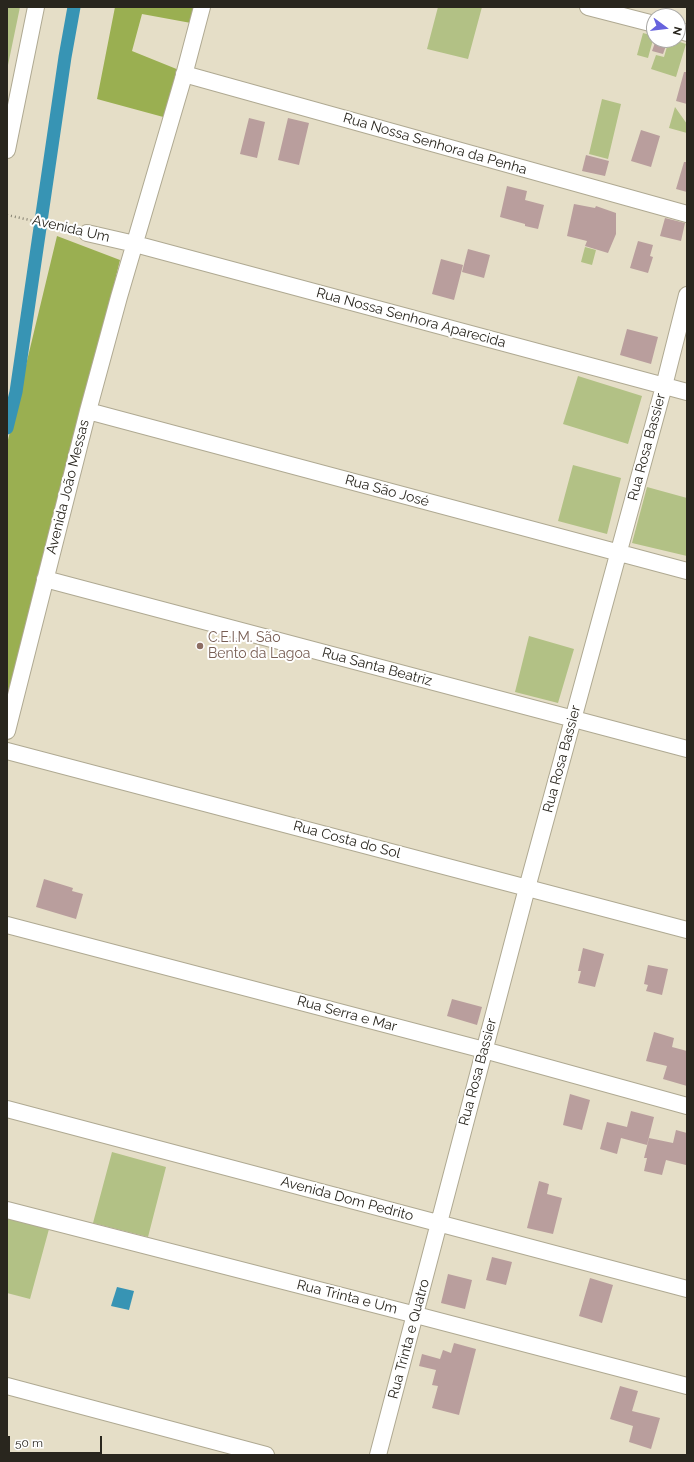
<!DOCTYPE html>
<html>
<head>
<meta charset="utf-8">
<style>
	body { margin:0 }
	#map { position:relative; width:694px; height:1462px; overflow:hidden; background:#e5dec7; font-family:Raleway,sans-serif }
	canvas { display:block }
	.frame { position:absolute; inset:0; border:8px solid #29261e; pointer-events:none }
	.north { position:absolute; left:646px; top:8px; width:40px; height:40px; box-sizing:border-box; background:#fff; border:1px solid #a9a8a5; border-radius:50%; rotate:105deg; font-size:11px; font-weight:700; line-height:16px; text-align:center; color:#29261e }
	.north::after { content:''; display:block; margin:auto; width:14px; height:18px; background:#6763dd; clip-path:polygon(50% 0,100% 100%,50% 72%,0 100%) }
	.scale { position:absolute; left:8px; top:1436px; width:94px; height:18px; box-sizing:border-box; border:2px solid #29261e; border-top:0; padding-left:5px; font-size:12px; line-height:14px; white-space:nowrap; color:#29261e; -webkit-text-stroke:3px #fff; paint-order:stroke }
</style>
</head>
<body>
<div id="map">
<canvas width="694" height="1462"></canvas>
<div class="frame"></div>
<div class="north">N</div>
<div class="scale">50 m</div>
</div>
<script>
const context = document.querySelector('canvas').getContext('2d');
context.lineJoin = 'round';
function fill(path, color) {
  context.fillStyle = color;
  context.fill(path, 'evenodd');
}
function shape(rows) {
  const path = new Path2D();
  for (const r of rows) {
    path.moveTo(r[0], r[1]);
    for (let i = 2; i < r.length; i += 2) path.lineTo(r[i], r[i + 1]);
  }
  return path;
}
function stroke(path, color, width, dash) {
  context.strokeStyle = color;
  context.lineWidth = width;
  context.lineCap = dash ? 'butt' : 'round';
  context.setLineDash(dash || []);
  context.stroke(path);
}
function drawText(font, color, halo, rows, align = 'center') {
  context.font = font + ' Raleway,sans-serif';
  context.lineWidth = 4;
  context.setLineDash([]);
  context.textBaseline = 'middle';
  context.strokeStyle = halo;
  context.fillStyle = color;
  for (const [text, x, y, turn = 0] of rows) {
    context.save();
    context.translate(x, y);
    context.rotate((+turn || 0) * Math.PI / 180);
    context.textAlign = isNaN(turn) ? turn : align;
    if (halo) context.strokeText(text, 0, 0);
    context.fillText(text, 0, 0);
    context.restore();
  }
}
fill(shape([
	[7,7,20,7,8,65,7,65],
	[438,7,482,7,468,59,427,49],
	[643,33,654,36,648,58,637,55],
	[669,40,674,40,686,44,676,77,651,69,656,55,664,57],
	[602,99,621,104,608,159,589,154],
	[675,107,687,124,687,133,669,128],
	[585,247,596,250,592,265,581,262],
	[578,376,642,396,628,444,563,424],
	[573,465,621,478,607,534,558,521],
	[647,487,687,498,687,556,632,543],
	[529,636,574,649,558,703,515,692],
	[112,1152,166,1167,148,1237,93,1223],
	[7,1218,49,1229,30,1299,7,1293]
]), '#b2c185');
fill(shape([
	[115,7,195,7,191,23,142,14,132,51,179,70,167,118,97,99],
	[57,236,120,260,7,721,7,444]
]), '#9aaf51');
fill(shape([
	[117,1287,134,1291,129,1310,111,1306]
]), '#3794b4');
stroke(shape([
	[7,428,16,392,65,57,74,7]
]), '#3794b4', 13);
fill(shape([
	[656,40,668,40,663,54,652,51],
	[684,72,687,72,687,104,676,101],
	[249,118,265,122,257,158,240,154],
	[288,118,309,123,299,165,278,160],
	[641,130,660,136,651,167,631,161],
	[586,155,609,161,605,176,582,171],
	[684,162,687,162,687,192,676,189],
	[507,186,527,191,525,200,544,205,538,229,525,226,525,224,500,217],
	[574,204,595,208,596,206,616,213,616,234,608,253,585,246,587,241,567,236],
	[665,218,685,223,681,241,660,236],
	[638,241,653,245,650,256,653,257,648,273,630,268],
	[468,249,490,255,484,278,462,272],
	[441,259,463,265,454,300,432,294],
	[627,329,658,337,651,364,620,355],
	[44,879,73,888,72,891,83,894,76,919,36,907],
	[583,948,604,954,595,987,578,983,581,971,578,971],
	[648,965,668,969,662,995,646,991,648,985,644,984],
	[452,999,482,1007,477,1025,447,1016],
	[654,1032,674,1038,672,1047,687,1051,687,1086,663,1079,667,1066,646,1061],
	[570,1094,590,1100,582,1130,563,1125],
	[631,1111,654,1117,647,1145,621,1138,617,1154,600,1149,607,1122,627,1127],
	[676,1130,687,1133,687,1160,686,1165,666,1160,662,1175,644,1171,647,1158,644,1158,649,1138,673,1143],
	[539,1181,549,1184,547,1194,562,1198,553,1234,527,1228],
	[492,1257,512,1262,506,1285,486,1280],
	[448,1274,472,1280,465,1309,441,1303],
	[590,1278,613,1285,602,1323,579,1316],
	[454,1343,476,1349,459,1415,432,1408,438,1386,432,1385,436,1370,419,1366,422,1354,440,1359,443,1350,451,1353],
	[620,1386,638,1391,632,1411,660,1418,651,1449,629,1442,633,1426,610,1419]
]), '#b99e9d');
const minor = shape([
	[588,7,654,24],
	[678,30,687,33],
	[184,74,687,214],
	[7,150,36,7],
	[87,233,135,244,687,392],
	[88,411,687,571],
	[45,579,687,749],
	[7,731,88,411,119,297,183,79,202,7],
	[7,751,687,930],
	[7,925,484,1050,687,1106],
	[7,1109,687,1289],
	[7,1210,416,1315,687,1386],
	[7,1386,266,1455],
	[378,1455,527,888,664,386,687,295]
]);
stroke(minor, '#afa992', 18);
stroke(shape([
	[7,215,75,230]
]), '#858071', 2.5, [1, 3]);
stroke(minor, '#fff', 16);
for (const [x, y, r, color] of [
	[200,646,4,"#8d6e63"]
]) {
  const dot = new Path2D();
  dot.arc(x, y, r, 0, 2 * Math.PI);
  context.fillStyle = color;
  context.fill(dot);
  stroke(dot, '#fff', 1.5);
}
drawText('14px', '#29261e', '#fff', [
	["Rua Nossa Senhora da Penha",435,144,16],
	["Avenida Um",71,229,13],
	["Rua Nossa Senhora Aparecida",411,318,15],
	["Rua Rosa Bassier",647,447,-75],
	["Avenida João Messas",68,487,-76],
	["Rua São José",387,491,15],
	["Rua Santa Beatriz",377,667,15],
	["Rua Rosa Bassier",562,759,-75],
	["Rua Costa do Sol",347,840,15],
	["Rua Serra e Mar",347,1014,15],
	["Rua Rosa Bassier",478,1072,-75],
	["Avenida Dom Pedrito",347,1199,15],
	["Rua Trinta e Um",347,1297,14],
	["Rua Trinta e Quatro",409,1339,-75]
]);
drawText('14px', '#785e54', '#fff', [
	["C.E.I.M. São",208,638],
	["Bento da Lagoa",208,654]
], 'left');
</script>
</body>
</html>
